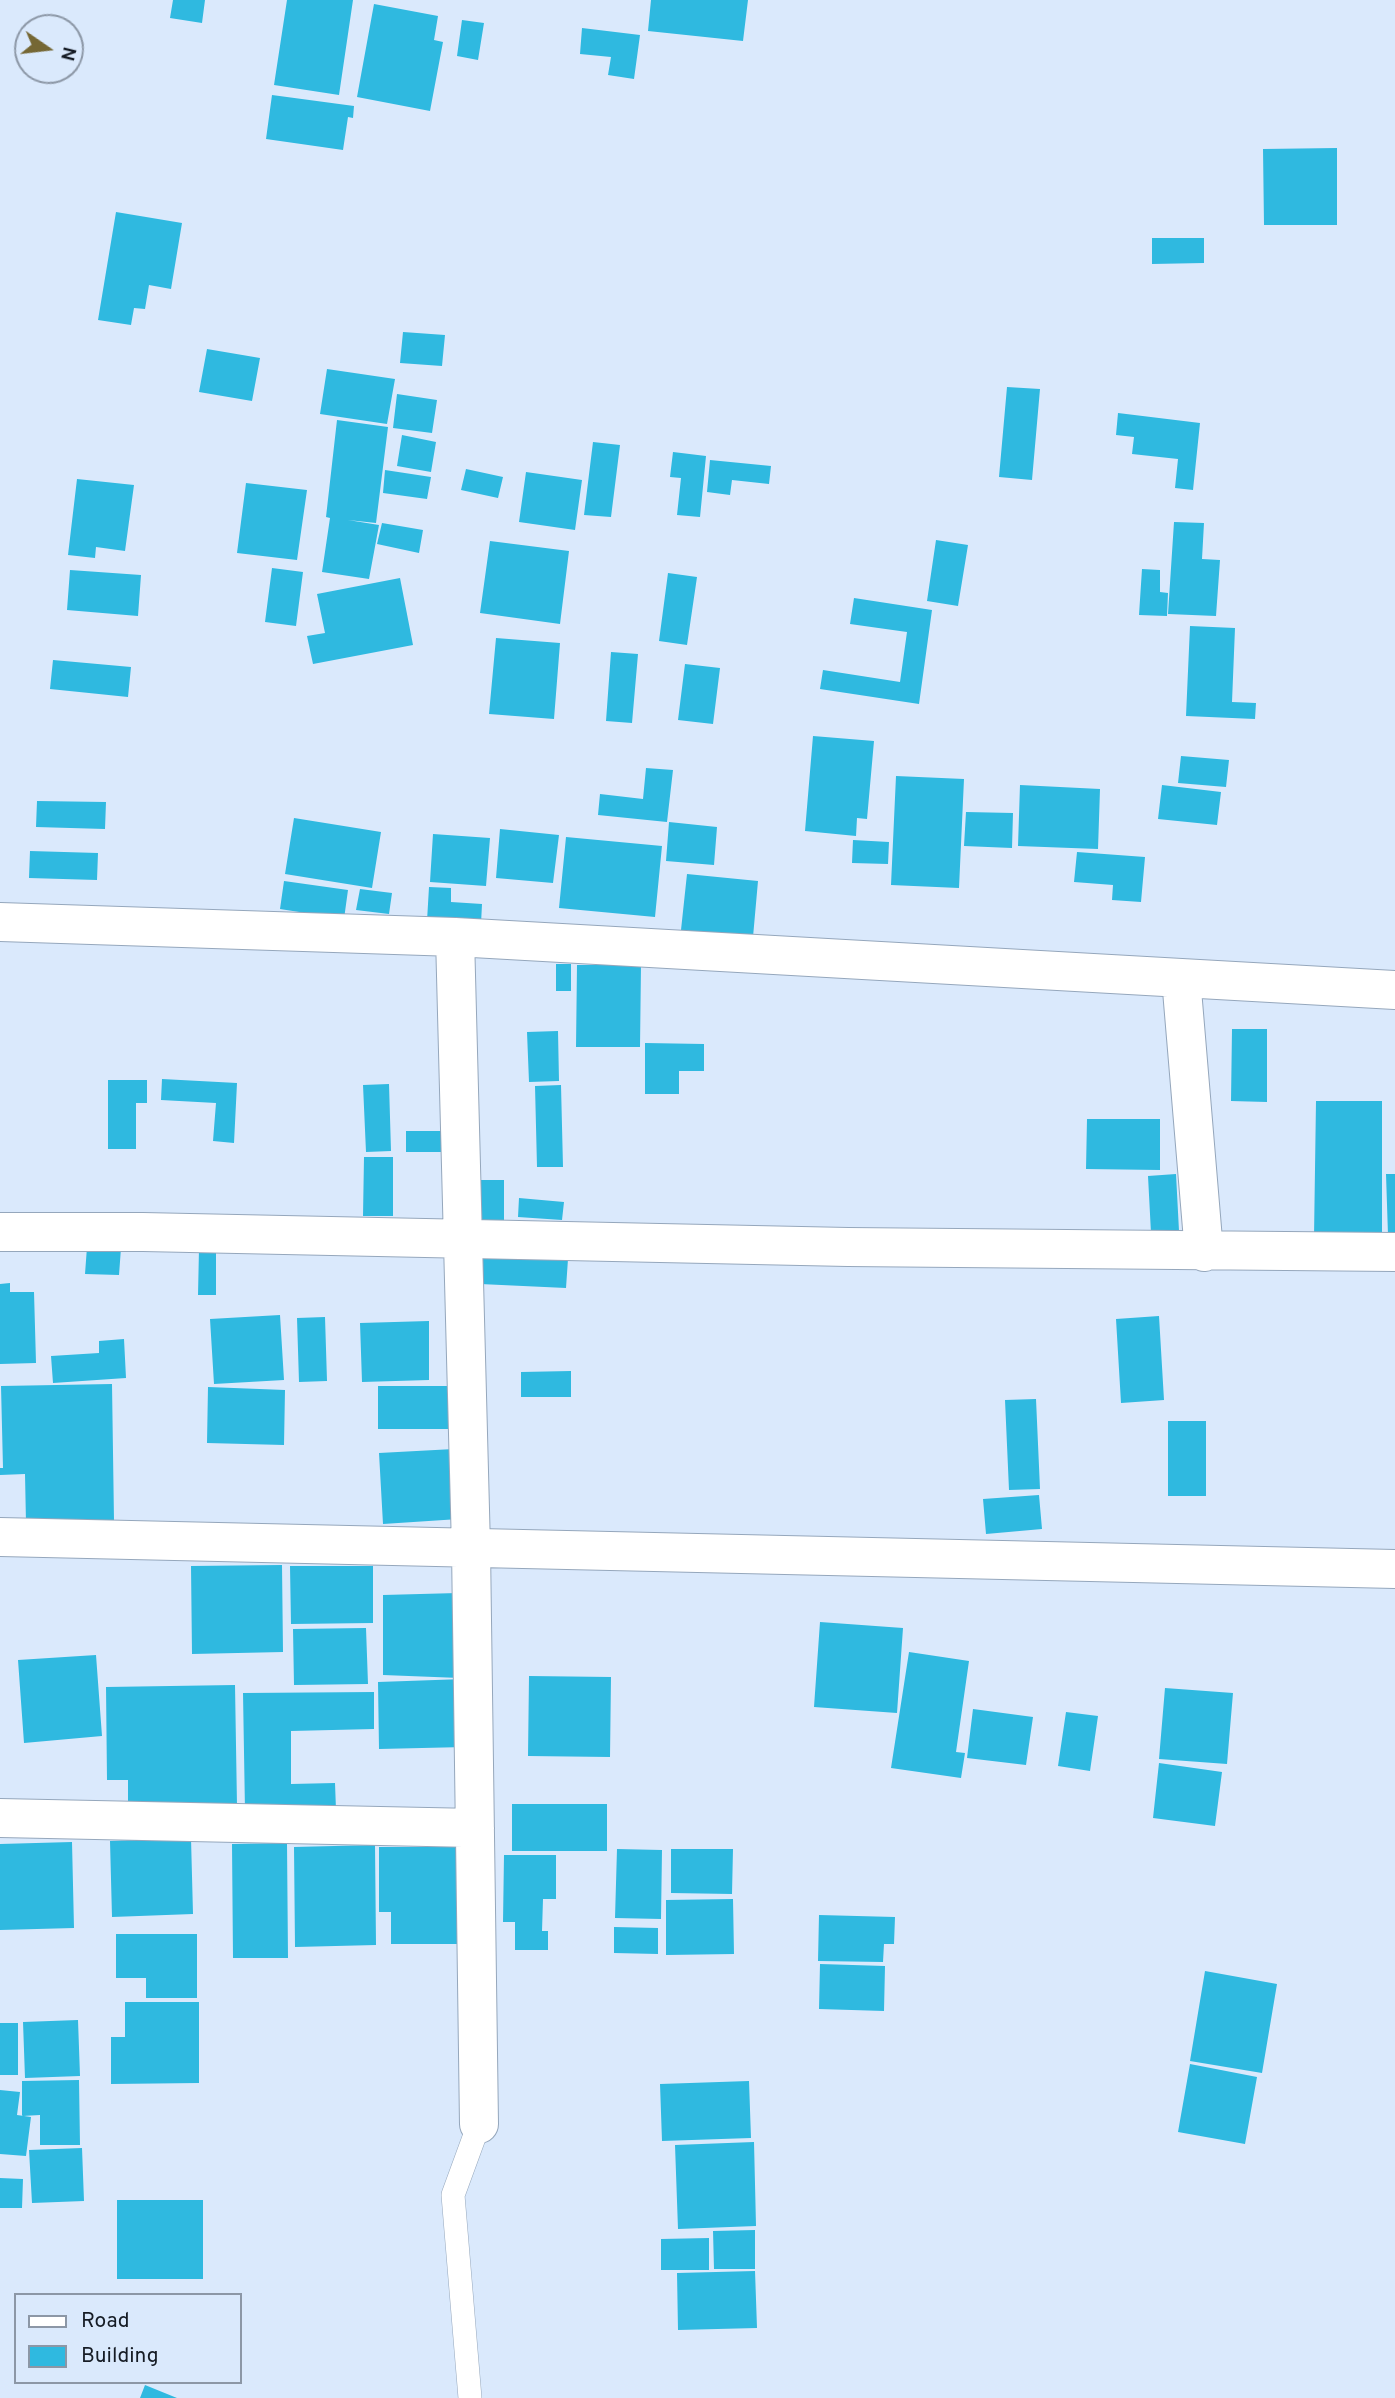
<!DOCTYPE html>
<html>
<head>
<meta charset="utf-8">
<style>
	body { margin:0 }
	#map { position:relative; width:1395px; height:2398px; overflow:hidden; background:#dae9fc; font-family:Overpass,sans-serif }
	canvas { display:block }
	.legend { position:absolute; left:14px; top:2293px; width:228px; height:91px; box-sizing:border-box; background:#dae9fc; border:2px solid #8c97a6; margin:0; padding:9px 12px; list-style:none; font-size:21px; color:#161c25 }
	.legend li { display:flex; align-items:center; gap:14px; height:35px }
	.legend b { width:35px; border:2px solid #8c97a6 }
	.north { position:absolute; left:14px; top:14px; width:70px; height:70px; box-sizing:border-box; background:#dae9fc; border:2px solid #8c97a6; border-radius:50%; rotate:104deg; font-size:19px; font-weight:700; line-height:28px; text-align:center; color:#161c25 }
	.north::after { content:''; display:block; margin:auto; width:24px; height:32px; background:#756734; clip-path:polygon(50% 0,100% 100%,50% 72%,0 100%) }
</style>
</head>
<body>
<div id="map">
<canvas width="1395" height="2398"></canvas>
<ul class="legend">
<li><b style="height:9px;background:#fff"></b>Road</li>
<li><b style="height:19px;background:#2fb9e0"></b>Building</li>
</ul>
<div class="north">N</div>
</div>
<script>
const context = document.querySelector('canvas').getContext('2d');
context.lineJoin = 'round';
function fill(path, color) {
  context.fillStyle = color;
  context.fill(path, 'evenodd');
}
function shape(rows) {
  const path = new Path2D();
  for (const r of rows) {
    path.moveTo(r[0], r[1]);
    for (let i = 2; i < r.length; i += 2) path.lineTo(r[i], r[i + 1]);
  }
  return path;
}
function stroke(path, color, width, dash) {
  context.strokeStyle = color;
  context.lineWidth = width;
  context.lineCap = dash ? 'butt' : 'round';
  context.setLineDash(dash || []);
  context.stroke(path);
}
fill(shape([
	[173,0,205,0,202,23,170,18],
	[287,0,353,0,339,95,274,85],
	[651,0,748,0,743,41,648,31],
	[374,4,438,16,434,40,443,42,430,111,357,97],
	[462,20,484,23,478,60,457,56],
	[582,28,640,35,634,79,608,75,611,57,580,54],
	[272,95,354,106,353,118,348,117,343,150,266,139],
	[1337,148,1337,225,1264,225,1263,149],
	[116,212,182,223,171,289,149,285,145,309,134,308,131,325,98,320],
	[1152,238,1204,238,1204,263,1152,264],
	[403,332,445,335,442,366,400,363],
	[207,349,260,358,252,401,199,392],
	[327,369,395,379,387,424,320,414],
	[1007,387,1040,389,1032,480,999,477],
	[397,394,437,400,432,433,393,428],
	[1118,413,1200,423,1193,490,1175,488,1178,459,1132,454,1134,437,1116,435],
	[337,420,388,427,376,523,348,520,379,525,369,579,322,572,330,518,326,517],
	[402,435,436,442,431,472,397,466],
	[593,442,620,445,611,517,584,515],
	[673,452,706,456,700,517,677,515,681,478,670,477],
	[710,460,771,466,769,484,732,480,730,495,707,492],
	[466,469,503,477,498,498,461,490],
	[385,470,431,477,427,499,383,493],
	[526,472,582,480,575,530,519,522],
	[77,479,134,485,125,551,96,547,95,558,68,555],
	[246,483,307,490,297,560,237,553],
	[1174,522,1204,523,1202,559,1220,560,1216,616,1168,614],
	[382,523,423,530,419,553,377,544],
	[936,540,968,545,958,606,927,601],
	[490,541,569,551,560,624,480,613],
	[272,568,303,572,296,626,265,622],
	[1142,569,1160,570,1160,592,1168,593,1167,616,1139,615],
	[70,570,141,575,138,616,67,610],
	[668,573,697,577,687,645,659,641],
	[400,578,413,645,313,664,307,636,325,633,317,594],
	[854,598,932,610,919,704,820,689,823,670,900,682,907,632,850,624],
	[1190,626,1235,628,1232,702,1256,703,1255,719,1186,716],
	[496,638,560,643,554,719,489,714],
	[611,652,638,654,632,723,606,721],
	[53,660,131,667,128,697,50,689],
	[685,664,720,668,713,724,678,720],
	[813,736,874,741,867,819,857,818,856,836,805,831],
	[1181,756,1229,760,1226,787,1178,783],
	[646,768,673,770,667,822,598,815,600,794,643,799],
	[896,776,964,779,959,888,891,885],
	[1020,785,1100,789,1098,849,1018,846],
	[1162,785,1221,792,1217,825,1158,819],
	[37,801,106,802,105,829,36,827],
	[966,812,1013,813,1012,848,964,846],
	[294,818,381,832,372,888,285,874],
	[669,822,717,827,714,865,666,861],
	[500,829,559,835,553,883,496,878],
	[433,834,490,838,486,886,430,882],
	[566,837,662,846,655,917,559,908],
	[853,840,889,842,888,864,852,863],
	[30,851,98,853,97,880,29,878],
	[1077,852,1145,857,1141,902,1112,900,1113,885,1074,882],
	[687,874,758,881,753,937,681,930],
	[284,881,348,890,344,919,280,909],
	[429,887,451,888,451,902,482,904,481,924,427,921],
	[360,889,392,893,389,914,356,910],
	[556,964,571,964,571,991,556,991],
	[577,965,641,965,640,1047,576,1047],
	[1232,1029,1267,1029,1267,1102,1231,1101],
	[558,1031,559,1081,529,1082,527,1032],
	[645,1043,704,1044,704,1071,679,1071,679,1094,645,1094],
	[162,1079,237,1083,234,1143,213,1141,216,1103,161,1100],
	[108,1080,147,1080,147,1103,136,1103,136,1149,108,1149],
	[389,1084,391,1151,366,1152,363,1085],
	[561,1085,563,1167,537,1167,535,1086],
	[1316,1101,1382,1101,1382,1237,1314,1237],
	[1087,1119,1160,1119,1160,1170,1086,1169],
	[406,1131,446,1131,446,1152,406,1152],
	[364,1157,393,1157,393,1216,363,1216],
	[1176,1174,1179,1231,1151,1233,1148,1176],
	[1386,1174,1395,1174,1395,1235,1388,1235],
	[481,1180,504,1180,504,1221,481,1221],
	[519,1198,564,1202,562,1220,518,1217],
	[87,1247,121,1248,119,1275,85,1274],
	[199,1249,216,1249,216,1295,198,1295],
	[481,1255,568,1259,566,1288,480,1284],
	[10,1283,10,1292,34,1292,36,1363,0,1364,0,1284],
	[280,1315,284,1380,214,1384,210,1319],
	[1159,1316,1164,1400,1121,1403,1116,1319],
	[325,1317,327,1381,299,1382,297,1318],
	[429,1321,429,1380,362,1382,360,1323],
	[124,1339,126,1378,53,1383,51,1356,99,1353,99,1341],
	[571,1371,571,1397,521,1397,521,1372],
	[112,1384,114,1521,26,1523,25,1474,0,1475,0,1468,3,1468,1,1386],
	[378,1386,453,1386,453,1429,378,1429],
	[208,1387,285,1390,284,1445,207,1443],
	[1036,1399,1040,1489,1009,1490,1005,1400],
	[1168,1421,1206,1421,1206,1496,1168,1496],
	[454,1449,459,1519,383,1524,379,1453],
	[1039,1495,1042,1529,986,1534,983,1499],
	[282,1565,283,1652,192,1654,191,1566],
	[290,1566,373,1566,373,1623,291,1624],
	[458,1593,460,1678,383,1675,383,1595],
	[820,1622,903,1628,897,1713,814,1707],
	[366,1628,368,1684,294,1685,293,1629],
	[909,1652,969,1661,956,1752,965,1753,961,1778,891,1768],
	[96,1655,102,1736,24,1743,18,1660],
	[529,1676,611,1677,610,1757,528,1756],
	[464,1679,465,1747,379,1749,378,1682],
	[235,1685,237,1806,128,1808,128,1780,107,1780,106,1687],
	[1165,1688,1233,1693,1227,1764,1159,1759],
	[374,1692,374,1729,291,1731,291,1784,335,1783,336,1810,245,1811,243,1693],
	[973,1709,1033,1717,1026,1765,967,1758],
	[1066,1712,1098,1716,1090,1771,1058,1766],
	[1159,1763,1222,1772,1215,1826,1153,1818],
	[512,1804,607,1804,607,1851,512,1851],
	[191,1838,193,1914,112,1917,110,1841],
	[72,1842,74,1928,0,1930,0,1844],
	[287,1843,288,1958,233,1958,232,1844],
	[375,1845,376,1945,295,1947,294,1847],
	[379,1847,470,1847,469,1944,391,1944,391,1912,379,1912],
	[617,1849,662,1850,661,1919,615,1918],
	[671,1849,733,1849,732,1894,671,1893],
	[504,1855,556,1855,556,1899,543,1899,542,1931,548,1931,548,1950,515,1950,515,1922,503,1922],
	[733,1899,734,1954,666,1955,666,1900],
	[819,1915,895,1917,894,1944,884,1944,883,1962,818,1961],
	[614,1927,658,1928,658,1954,614,1953],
	[116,1934,197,1934,197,1998,146,1998,146,1978,116,1978],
	[820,1964,885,1966,884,2011,819,2009],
	[1205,1971,1277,1984,1262,2073,1190,2061],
	[125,2002,199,2002,199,2083,111,2084,111,2037,125,2037],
	[78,2020,80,2076,25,2078,23,2022],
	[0,2023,18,2023,18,2075,0,2075],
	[1190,2064,1257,2077,1245,2144,1178,2132],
	[79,2080,80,2145,40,2145,40,2115,22,2116,22,2081],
	[749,2081,751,2138,662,2141,660,2084],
	[0,2090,20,2092,17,2115,31,2117,26,2156,0,2154],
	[754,2142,756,2226,678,2229,675,2145],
	[82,2148,84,2201,32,2203,29,2150],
	[0,2178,23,2179,22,2208,0,2208],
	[117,2200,203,2200,203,2279,117,2279],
	[755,2230,755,2269,714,2269,713,2231],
	[709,2238,709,2270,661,2270,661,2239],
	[755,2271,757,2328,678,2330,677,2273],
	[145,2385,177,2398,140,2398]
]), '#2fb9e0');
const lane = shape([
	[470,2398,453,2195,479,2124]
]);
const street = shape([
	[0,922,455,937,1395,990],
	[455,937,471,1548,479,2124],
	[1181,978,1204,1252],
	[0,1232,143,1232,848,1247,1395,1252],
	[0,1537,1395,1569],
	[0,1818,475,1828]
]);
stroke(lane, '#95a7bc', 24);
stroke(street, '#95a7bc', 40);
stroke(lane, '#fff', 23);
stroke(street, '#fff', 38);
</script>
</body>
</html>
